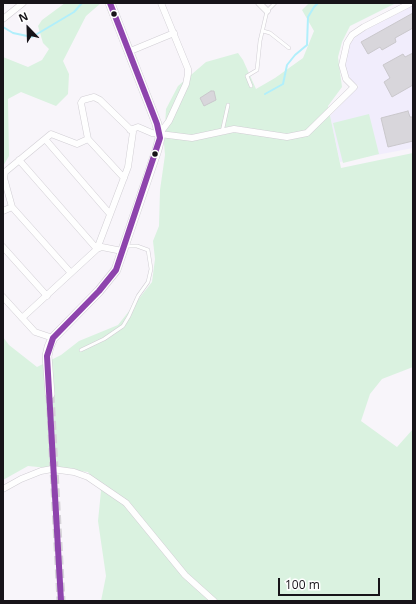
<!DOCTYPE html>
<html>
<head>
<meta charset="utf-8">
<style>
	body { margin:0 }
	#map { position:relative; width:416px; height:604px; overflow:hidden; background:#f8f5fa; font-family:"Open Sans",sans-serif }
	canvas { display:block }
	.frame { position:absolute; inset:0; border:4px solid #171419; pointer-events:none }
	.north { position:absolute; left:8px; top:8px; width:40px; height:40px; -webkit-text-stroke:3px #fff; paint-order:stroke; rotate:337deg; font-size:11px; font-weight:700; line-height:16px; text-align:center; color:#171419 }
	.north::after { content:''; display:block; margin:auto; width:14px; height:18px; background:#171419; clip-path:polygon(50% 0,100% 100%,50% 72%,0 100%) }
	.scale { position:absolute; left:278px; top:578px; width:102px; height:18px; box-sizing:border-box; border:2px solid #171419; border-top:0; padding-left:5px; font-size:12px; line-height:14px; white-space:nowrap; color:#171419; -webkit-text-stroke:3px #fff; paint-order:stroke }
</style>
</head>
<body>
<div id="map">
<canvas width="416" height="604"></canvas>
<div class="frame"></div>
<div class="north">N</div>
<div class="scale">100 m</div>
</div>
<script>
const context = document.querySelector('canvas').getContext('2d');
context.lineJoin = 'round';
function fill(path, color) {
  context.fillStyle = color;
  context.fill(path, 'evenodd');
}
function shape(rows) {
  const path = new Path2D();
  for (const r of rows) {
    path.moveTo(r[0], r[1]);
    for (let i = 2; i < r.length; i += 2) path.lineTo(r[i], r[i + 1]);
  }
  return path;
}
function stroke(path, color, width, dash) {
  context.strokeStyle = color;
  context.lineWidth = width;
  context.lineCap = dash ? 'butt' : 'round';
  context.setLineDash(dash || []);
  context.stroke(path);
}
fill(shape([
	[413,5,413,148,340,162,330,116,359,86,348,78,344,66,350,43,358,34]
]), '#f1edfc');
fill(shape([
	[65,3,101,3,86,16,63,61,69,74,68,94,56,106,21,92,8,99,9,156,3,166,3,57,28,67,42,60,49,49,43,43,38,26,42,20],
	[309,3,396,3,350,26,342,42,338,57,342,87,328,106,341,168,413,153,413,367,382,379,370,394,361,421,397,447,413,429,413,601,101,601,106,576,98,521,101,491,88,472,28,466,3,480,3,337,9,345,37,367,61,355,79,341,118,325,152,282,155,259,153,241,159,226,160,190,165,155,164,143,166,109,178,86,206,62,238,53,243,60,256,89,275,78,303,58,314,31,302,10],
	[369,114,379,154,343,163,333,123]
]), '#daf2e0');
stroke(shape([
	[3,27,13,33,32,37,74,12,82,3],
	[265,94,283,84,287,65,295,55,307,45,308,17,314,7,318,3]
]), '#b1effb', 2);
const building = shape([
	[413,13,413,28,395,38,396,42,382,50,380,47,368,54,361,42,413,13],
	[413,53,413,85,392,97,384,82,390,78,383,65,403,54,405,57,413,53],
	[211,91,214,91,216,100,204,106,200,98,211,91],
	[408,111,410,117,413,117,413,141,388,147,381,118,408,111]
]);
fill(building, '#d8d6db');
stroke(building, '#cac8cc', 1);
stroke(shape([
	[50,394,61,601]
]), '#d6d3d8', 9, [9, 4.5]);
const lane = shape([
	[263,31,270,33,289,48],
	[251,86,247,76,257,70,260,41,267,11,275,3],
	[222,132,228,105],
	[81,350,104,339,123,326,129,316,138,296,148,282,151,269,148,250,137,246,125,246]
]);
const street = shape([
	[259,3,267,11],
	[3,19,23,3],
	[128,52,174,33],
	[130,130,138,127,152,133,192,138,234,129,287,137,307,133,354,87,346,79,342,65,347,43,352,35,364,27,411,3],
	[160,133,169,121,186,84,188,74,188,69,161,3],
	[45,139,110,214],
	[19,160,97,249,128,167,133,132,100,100,94,97,83,100,81,103,88,139,124,178],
	[3,211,12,207],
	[3,247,47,296],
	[71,273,12,207,4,178,5,172,51,134,77,144,88,139],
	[3,297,35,332,53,338],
	[22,318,97,249,102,247,122,251],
	[3,489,21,479,41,471,52,469,74,472,88,477,126,503,185,575,214,601]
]);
const secondary = shape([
	[50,394,47,356,49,347,53,338,99,291,116,270,157,150,160,138,157,124,110,3]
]);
stroke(lane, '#d1ced4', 4);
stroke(street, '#d1ced4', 7);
stroke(secondary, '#d1ced4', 10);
stroke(lane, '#fefefe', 3);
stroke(street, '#fefefe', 6);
stroke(secondary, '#fefefe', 9);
stroke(shape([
	[61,601,47,356,53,338,99,291,116,270,160,138,157,124,110,3]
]), '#8e44ad', 6);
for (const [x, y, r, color] of [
	[114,14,3.5,"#171419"],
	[155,154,3.5,"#171419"]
]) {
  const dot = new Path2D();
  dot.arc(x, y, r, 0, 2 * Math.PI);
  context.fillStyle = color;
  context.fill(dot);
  stroke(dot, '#fff', 1.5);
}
</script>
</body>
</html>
